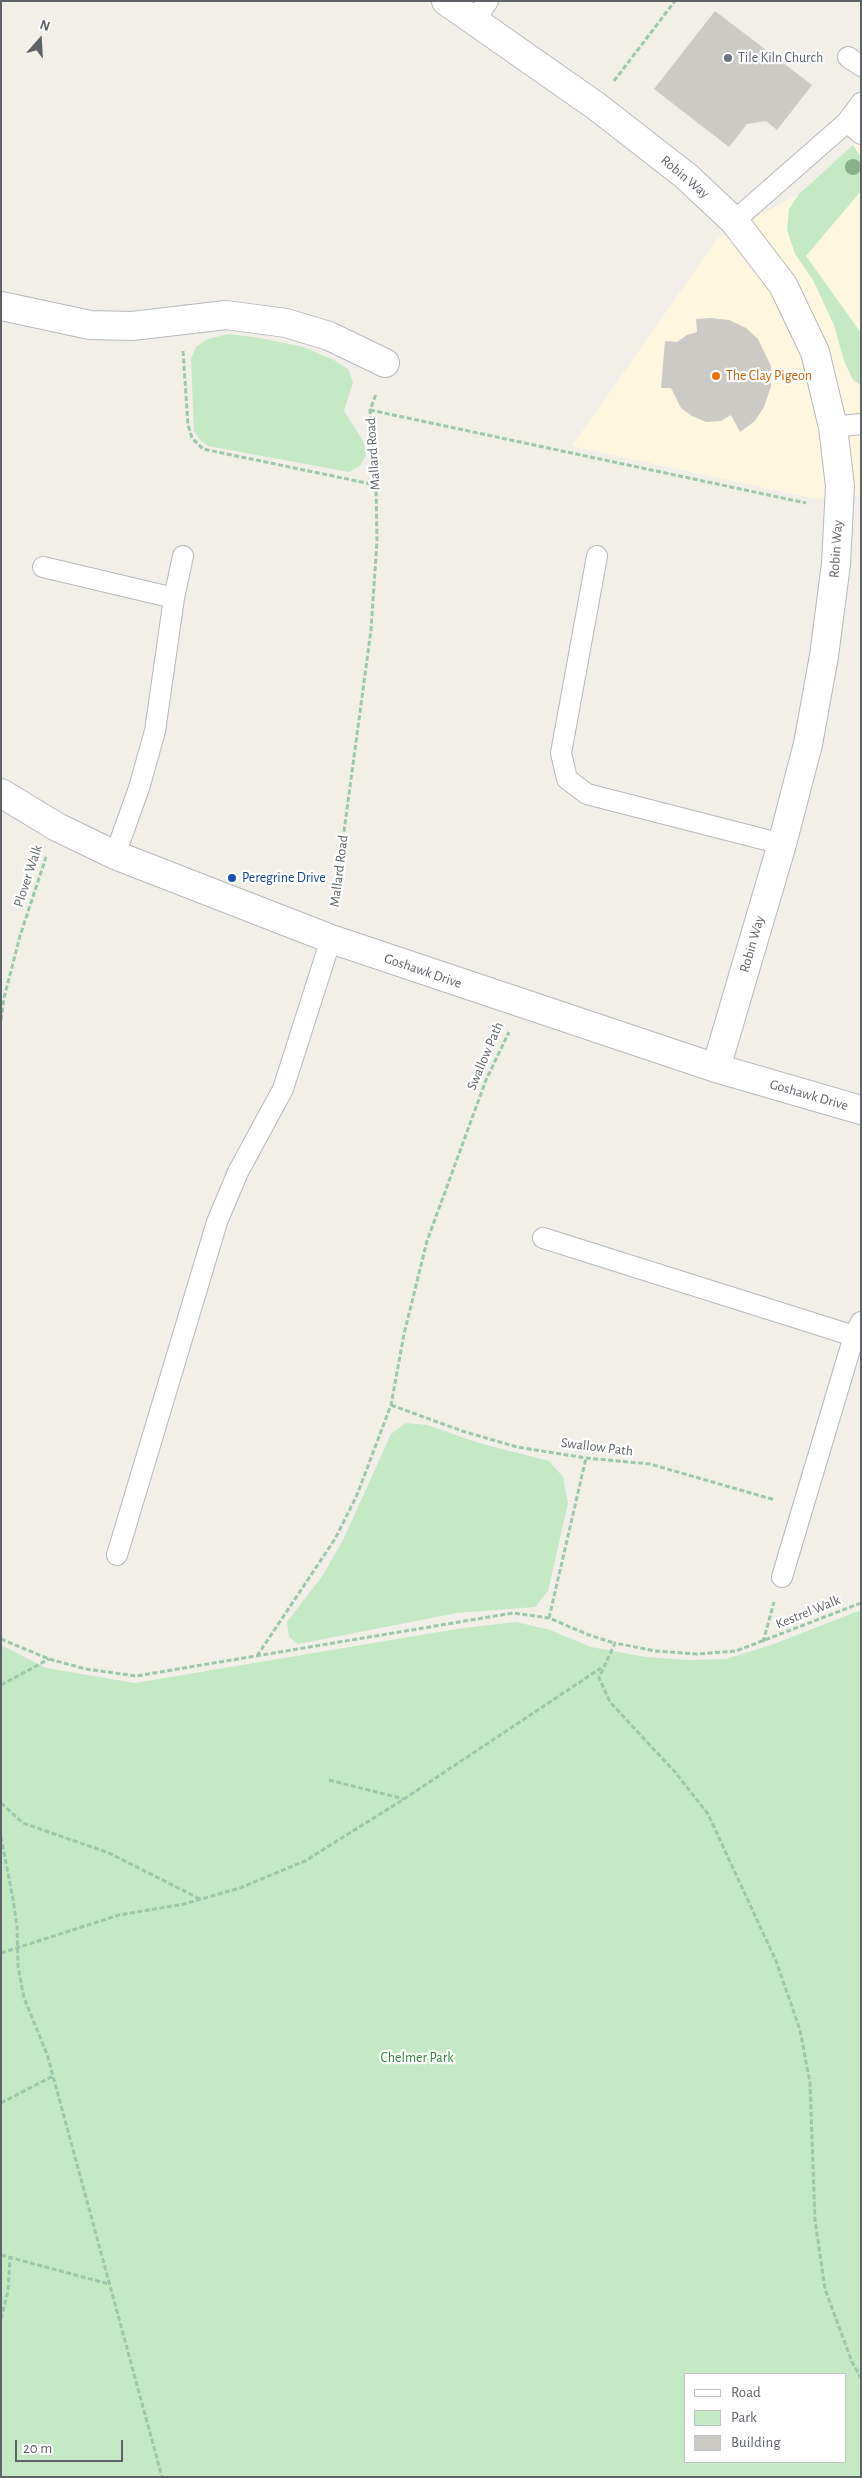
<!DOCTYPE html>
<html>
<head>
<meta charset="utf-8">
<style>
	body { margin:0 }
	#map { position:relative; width:862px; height:2478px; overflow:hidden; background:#f1efe8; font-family:"Alegreya Sans",sans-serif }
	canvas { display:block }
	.frame { position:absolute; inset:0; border:2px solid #5f6368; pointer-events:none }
	.legend { position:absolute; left:684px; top:2373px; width:162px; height:90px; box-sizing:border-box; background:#fff; border:1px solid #bfc1c3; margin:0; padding:6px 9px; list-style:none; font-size:15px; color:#5f6368 }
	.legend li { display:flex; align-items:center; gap:10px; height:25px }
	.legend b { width:25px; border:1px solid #bfc1c3 }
	.north { position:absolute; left:15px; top:15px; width:50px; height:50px; -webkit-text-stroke:4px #fff; paint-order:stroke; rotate:19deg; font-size:14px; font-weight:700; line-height:20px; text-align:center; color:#5f6368 }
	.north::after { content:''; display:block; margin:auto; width:18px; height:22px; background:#5f6368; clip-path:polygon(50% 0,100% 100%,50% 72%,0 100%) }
	.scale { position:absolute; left:15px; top:2440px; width:108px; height:22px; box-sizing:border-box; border:2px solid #5f6368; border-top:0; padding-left:6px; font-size:15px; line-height:18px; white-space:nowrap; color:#5f6368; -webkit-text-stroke:4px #fff; paint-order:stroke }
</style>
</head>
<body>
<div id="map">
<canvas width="862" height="2478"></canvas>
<div class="frame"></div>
<ul class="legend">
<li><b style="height:6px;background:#fff"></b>Road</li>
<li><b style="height:14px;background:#c5e8c5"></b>Park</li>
<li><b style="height:14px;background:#cccac5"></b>Building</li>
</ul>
<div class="north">N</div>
<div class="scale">20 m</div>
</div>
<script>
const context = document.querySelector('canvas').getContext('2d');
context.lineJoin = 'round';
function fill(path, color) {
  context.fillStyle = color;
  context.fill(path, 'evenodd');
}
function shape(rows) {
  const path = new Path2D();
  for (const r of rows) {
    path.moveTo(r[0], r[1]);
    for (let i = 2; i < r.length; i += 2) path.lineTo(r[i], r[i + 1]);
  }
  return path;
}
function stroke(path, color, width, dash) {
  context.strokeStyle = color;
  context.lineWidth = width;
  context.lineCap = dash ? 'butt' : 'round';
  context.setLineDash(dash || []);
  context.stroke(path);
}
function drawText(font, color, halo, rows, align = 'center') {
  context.font = font + ' "Alegreya Sans",sans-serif';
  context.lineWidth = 4.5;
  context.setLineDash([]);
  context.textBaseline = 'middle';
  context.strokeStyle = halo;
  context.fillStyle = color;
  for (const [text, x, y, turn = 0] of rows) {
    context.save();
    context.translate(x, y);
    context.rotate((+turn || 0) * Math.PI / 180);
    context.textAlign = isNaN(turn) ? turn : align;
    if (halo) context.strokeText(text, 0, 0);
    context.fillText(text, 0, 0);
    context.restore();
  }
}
fill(shape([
	[861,135,861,495,816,499,572,446,718,238,799,194,853,145]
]), '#fef7e0');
fill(shape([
	[853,145,861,157,861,191,806,256,861,333,861,385,853,380,844,361,834,325,813,280,795,254,787,230,789,209,799,194],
	[228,334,260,338,303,347,334,360,348,369,353,382,344,411,364,442,366,455,360,466,349,472,208,446,201,441,194,431,191,359,196,347,208,339],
	[406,1423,427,1425,479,1443,549,1461,563,1477,568,1503,548,1591,535,1607,457,1613,298,1644,289,1637,287,1622,323,1575,344,1538,391,1434],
	[861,1610,861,2477,1,2477,1,1645,46,1668,135,1683,463,1628,516,1622,550,1630,591,1647,646,1657,688,1660,726,1659,774,1644],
	[686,2374,846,2374,846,2462,686,2462]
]), '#c5e8c5');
fill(shape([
	[715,11,812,85,777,130,766,121,747,124,729,147,654,89],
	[711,318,729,320,746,328,758,339,771,366,771,386,764,407,755,421,740,432,731,415,721,421,706,422,692,416,681,408,671,388,661,388,665,341,677,342,687,335,697,332,696,319]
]), '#cccac5');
const lane = shape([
	[474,21,488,1],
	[848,57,861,66],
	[847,122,861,134],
	[734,221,847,122,861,103],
	[833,427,861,424],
	[597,556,561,753,567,779,587,794,782,844],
	[43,567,174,598],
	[115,855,139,788,155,731,174,598,183,556],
	[543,1238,854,1336],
	[117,1555,217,1222,238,1172,283,1089,331,939],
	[782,1577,854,1336,861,1322]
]);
const street = shape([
	[446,1,596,106,686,176,734,221,783,285,815,352,833,427,840,486,836,564,824,656,808,744,782,844,716,1068],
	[1,306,90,325,132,326,226,315,286,323,329,336,385,363],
	[1,793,57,827,115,855,331,939,716,1068,861,1110]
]);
stroke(lane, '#b5b8bc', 22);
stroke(street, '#b5b8bc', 30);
stroke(shape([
	[614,81,675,1],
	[183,351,188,425,192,438,203,449,376,485],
	[370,410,806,503],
	[334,906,371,630,377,541,376,485,370,410,376,394],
	[1,1020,4,998,20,936,46,857],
	[391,1405,462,1431,517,1447,586,1458,650,1464,775,1500],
	[861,1603,736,1651,697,1654,655,1651,615,1643,599,1678,610,1702,675,1772,708,1814,776,1961,800,2030,810,2083,815,2220,825,2289,852,2362,861,2378],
	[549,1618,586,1458],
	[1,1639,49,1659,86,1669,136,1676,513,1613,549,1618,589,1635,614,1643],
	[763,1642,774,1602],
	[257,1656,335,1539,357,1495,391,1405,404,1334,427,1241,486,1080,509,1032],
	[1,1685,49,1659],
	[329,1780,404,1799],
	[1,1803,23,1823,109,1853,200,1899],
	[1,1837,13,1899,17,1926,18,1966,24,1998,47,2054,162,2477],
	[1,1953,119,1915,184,1904,240,1888,305,1861,404,1799,601,1668],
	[1,2103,53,2076],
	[1,2255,109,2284],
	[1,2319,8,2291,10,2257]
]), '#9cc7a9', 3, [5, 2.5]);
stroke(lane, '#fff', 20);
stroke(street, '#fff', 28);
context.fillStyle = '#89b387';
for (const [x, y] of [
	[853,167]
]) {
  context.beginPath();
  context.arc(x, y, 8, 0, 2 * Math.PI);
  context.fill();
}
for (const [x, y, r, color] of [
	[728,58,5,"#6b7280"],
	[716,376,5,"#e8710a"],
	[232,878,5,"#1a4fb4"]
]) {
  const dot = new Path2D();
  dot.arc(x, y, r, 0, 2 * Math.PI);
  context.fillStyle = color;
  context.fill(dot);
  stroke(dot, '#fff', 2);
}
drawText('14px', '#5b616d', '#fff', [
	["Tile Kiln Church",738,58]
], 'left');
drawText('14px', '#5f6368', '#fff', [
	["Robin Way",685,177,40],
	["Mallard Road",373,454,-94],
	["Robin Way",836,549,-86],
	["Mallard Road",339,871,-83],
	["Plover Walk",28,876,-72],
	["Robin Way",752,944,-74],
	["Goshawk Drive",423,971,19],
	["Swallow Path",485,1056,-67],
	["Goshawk Drive",809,1095,16],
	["Swallow Path",597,1447,7],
	["Kestrel Walk",808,1612,-22]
]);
drawText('14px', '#c56008', '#fff', [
	["The Clay Pigeon",726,376]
], 'left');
drawText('14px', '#164399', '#fff', [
	["Peregrine Drive",242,878]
], 'left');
drawText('14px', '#348238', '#fff', [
	["Chelmer Park",417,2058]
]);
</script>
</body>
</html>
